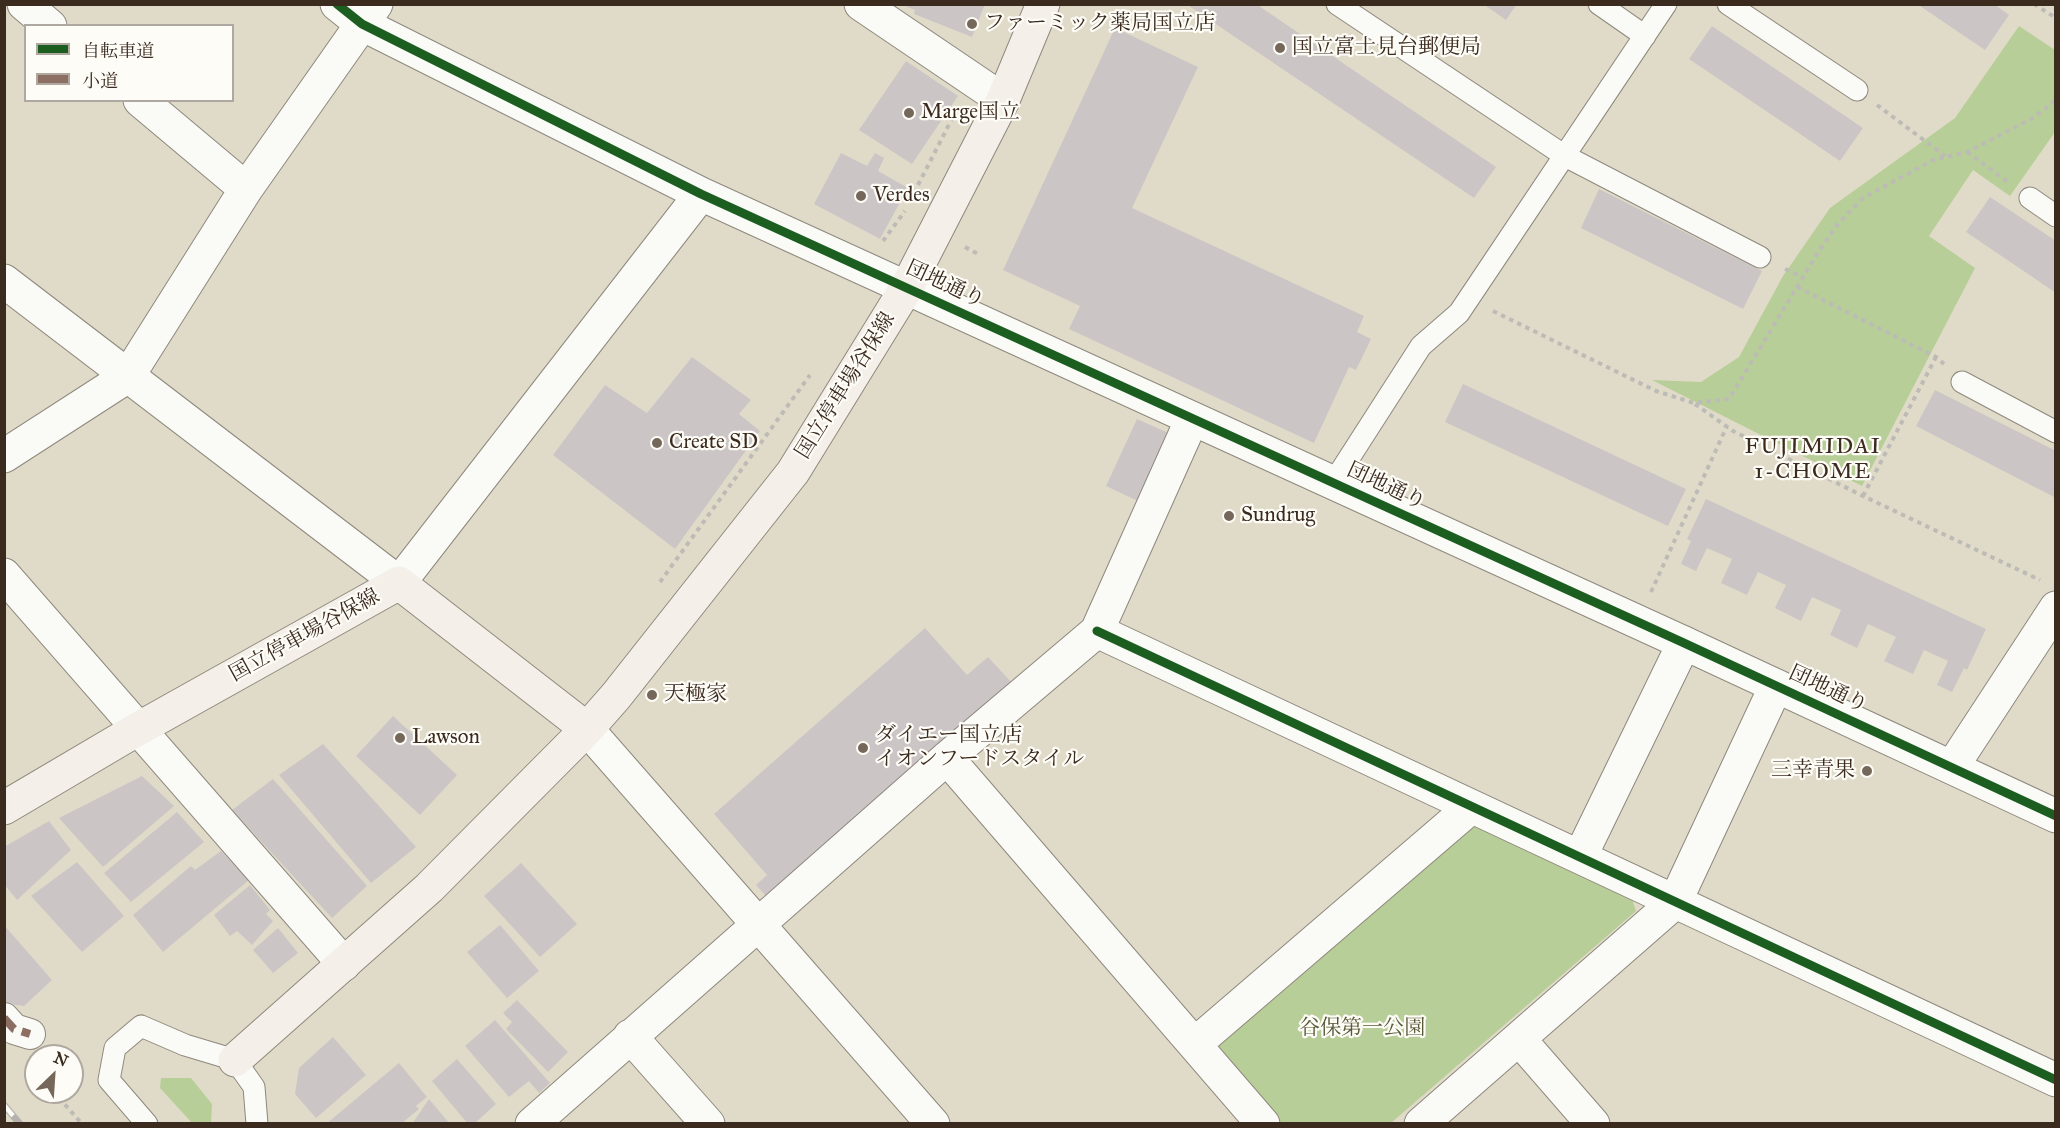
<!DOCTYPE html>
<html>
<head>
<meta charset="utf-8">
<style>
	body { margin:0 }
	#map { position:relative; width:2060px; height:1128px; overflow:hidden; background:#e0dbc8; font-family:"IM FELL Great Primer","Noto Serif JP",serif }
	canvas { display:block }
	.frame { position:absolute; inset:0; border:6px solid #3b2a1e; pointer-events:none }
	.legend { position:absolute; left:24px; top:24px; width:210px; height:78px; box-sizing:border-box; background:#fdfcf7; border:2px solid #afa8a0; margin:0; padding:8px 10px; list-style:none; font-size:18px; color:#3b2a1e }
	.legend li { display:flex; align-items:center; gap:12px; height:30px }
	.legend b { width:30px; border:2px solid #afa8a0 }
	.north { position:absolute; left:24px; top:1044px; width:60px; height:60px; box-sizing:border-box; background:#fdfcf7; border:2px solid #afa8a0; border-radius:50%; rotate:25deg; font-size:16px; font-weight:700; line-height:24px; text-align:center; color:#3b2a1e }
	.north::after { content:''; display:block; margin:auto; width:21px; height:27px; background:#75685a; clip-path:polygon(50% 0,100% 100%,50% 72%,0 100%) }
</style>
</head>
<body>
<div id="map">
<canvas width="2060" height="1128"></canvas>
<div class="frame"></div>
<ul class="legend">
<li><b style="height:8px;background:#1b5e20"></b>自転車道</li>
<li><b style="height:8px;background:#8d6e63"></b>小道</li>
</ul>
<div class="north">N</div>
</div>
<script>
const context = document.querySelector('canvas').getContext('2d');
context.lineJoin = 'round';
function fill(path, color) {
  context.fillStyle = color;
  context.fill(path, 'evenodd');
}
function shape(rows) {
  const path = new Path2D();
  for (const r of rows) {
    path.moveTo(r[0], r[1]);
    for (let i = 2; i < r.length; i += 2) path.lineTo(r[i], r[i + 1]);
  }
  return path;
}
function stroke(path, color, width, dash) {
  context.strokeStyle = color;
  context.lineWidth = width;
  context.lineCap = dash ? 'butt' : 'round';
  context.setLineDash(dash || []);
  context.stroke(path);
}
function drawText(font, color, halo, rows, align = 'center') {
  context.font = font + ' "IM FELL Great Primer","Noto Serif JP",serif';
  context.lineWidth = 4.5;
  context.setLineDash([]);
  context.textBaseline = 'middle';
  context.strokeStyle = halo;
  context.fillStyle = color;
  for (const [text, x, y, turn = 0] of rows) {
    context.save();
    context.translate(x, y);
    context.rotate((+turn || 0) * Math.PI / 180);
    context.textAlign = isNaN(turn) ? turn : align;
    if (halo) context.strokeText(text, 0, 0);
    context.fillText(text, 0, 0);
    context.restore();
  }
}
fill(shape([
	[2019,26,2055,50,2055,132,2010,196,1973,170,1929,236,1975,268,1862,486,1652,380,1701,382,1739,357,1783,276,1830,208,1955,118],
	[1473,823,1631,896,1636,911,1391,1123,1281,1123,1210,1035],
	[161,1078,191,1078,212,1104,211,1123,192,1123,160,1088]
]), '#b8ce98');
fill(shape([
	[906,4,985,4,972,37,914,14,915,10,905,6],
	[1186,4,1256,4,1496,167,1474,198],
	[1483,4,1517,4,1506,20],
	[1917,4,1994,4,2009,15,1985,50],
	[1712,26,1863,128,1840,161,1689,59],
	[1115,28,1198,67,1132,208,1364,316,1357,332,1371,339,1356,370,1349,367,1314,443,1069,329,1080,306,1003,270],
	[906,61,958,96,912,164,859,130],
	[841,153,867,166,875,153,884,158,878,171,908,188,880,239,814,204],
	[1599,189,1762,271,1743,309,1581,228],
	[1990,197,2056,241,2056,293,1966,232],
	[692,357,751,400,739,414,760,431,675,549,553,455,605,385,647,413],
	[1463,384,1686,489,1668,526,1445,422],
	[1935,390,2056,451,2056,498,1916,426],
	[1137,419,1173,435,1142,503,1106,486],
	[1706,499,1986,629,1967,670,1964,668,1952,692,1937,685,1948,661,1924,650,1913,674,1884,661,1896,637,1868,624,1857,648,1830,635,1841,610,1812,597,1801,621,1775,608,1786,585,1758,572,1747,595,1721,583,1732,559,1707,548,1696,571,1681,564,1691,541,1687,539],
	[925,628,967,675,988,657,1012,683,766,896,756,885,767,875,714,814],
	[393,716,457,775,420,815,356,756],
	[323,744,416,847,371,883,279,775],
	[142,776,174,806,103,867,59,818],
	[273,779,367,886,332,918,232,810],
	[177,812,204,842,131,902,104,873],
	[49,821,71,850,17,900,4,884,4,847],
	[221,851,249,880,163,952,133,915,191,866,195,870],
	[77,862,124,916,82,952,31,896],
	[521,863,577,924,540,957,484,896],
	[250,885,270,910,266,914,273,921,252,945,237,931,230,936,214,915],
	[4,925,52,980,24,1006,9,1004,4,999],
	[500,925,539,971,507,998,467,952],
	[278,928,298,953,273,973,253,950],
	[517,1000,568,1052,548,1072,506,1029,512,1022,503,1013],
	[495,1020,550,1083,539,1093,529,1081,509,1097,465,1046],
	[333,1037,366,1075,316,1118,295,1094,299,1068],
	[457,1059,496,1104,474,1124,468,1124,432,1081],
	[399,1063,427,1097,416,1106,419,1109,401,1124,326,1124],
	[429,1099,450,1124,412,1124]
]), '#ccc5c6');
const service = shape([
	[1337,4,1565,156,1760,257],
	[1599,4,1645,36],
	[1728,4,1857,90],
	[2030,198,2056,216],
	[1962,382,2056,432],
	[1333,483,1421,346,1459,313,1666,4],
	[147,1124,109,1080,115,1048,141,1026,185,1045,235,1060,254,1087,257,1124]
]);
const pedestrian = shape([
	[4,1018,14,1029,30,1034]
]);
const minor = shape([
	[24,4,50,26],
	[861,4,1003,100],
	[140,100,246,189],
	[4,281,399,583],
	[4,456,128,376,246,189,376,4],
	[4,575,344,964],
	[1097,631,2056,1080],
	[587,729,933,1124],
	[947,758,1263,1124],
	[1952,767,2056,608],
	[1580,857,1684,643],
	[630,1036,708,1124],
	[1519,1039,1593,1124],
	[1195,1044,1471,807],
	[532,1124,947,758,1097,631,1192,419],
	[1421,1124,1675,902,1776,686]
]);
const tertiary = shape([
	[337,4,362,24,701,194,1684,643,2056,816],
	[399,583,701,194]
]);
const secondary = shape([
	[4,808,138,729,399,583,587,729],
	[235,1060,429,888,587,729,616,696,793,472,907,287,1003,100,1043,4]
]);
stroke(service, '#8e887d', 23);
stroke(pedestrian, '#8e887d', 32);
stroke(minor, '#8e887d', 35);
stroke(tertiary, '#8e887d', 35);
stroke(secondary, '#8e887d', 35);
stroke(shape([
	[2034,4,2056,18],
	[1877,105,1945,156],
	[1967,152,2008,182],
	[918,185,957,109],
	[883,241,905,211],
	[965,247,980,255],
	[1785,269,1803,277],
	[1797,287,1936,357,1944,364],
	[1493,311,1656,391,1694,403,1729,399,1817,254,1837,225,1863,198,1933,160,1967,152,2033,118,2056,100],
	[1695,404,1733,431,1863,496,2040,580],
	[1863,496,1936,357],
	[660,582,810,375],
	[1651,592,1727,426],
	[72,1088,73,1088],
	[68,1092,60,1099,82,1124]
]), '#bdbbb6', 4, [4.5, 4.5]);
stroke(service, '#fafaf7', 21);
stroke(pedestrian, '#fafaf7', 30);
stroke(minor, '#fafaf7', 33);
stroke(tertiary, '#fafaf7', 33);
stroke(secondary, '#f4f0e9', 33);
const rail = shape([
	[4,1105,20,1124]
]);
stroke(rail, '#b5b2ae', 7);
stroke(rail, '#fdfcf7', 4.5, [14]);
stroke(shape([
	[4,1018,14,1029,30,1034]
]), '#8d6e63', 8, [15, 8]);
stroke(shape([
	[337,4,362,24,701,194,1684,643,2056,816],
	[1097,631,2056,1080]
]), '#1b5e20', 9);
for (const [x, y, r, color] of [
	[972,24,6,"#75685a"],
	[1280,48,6,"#75685a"],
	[909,113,6,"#75685a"],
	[861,196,6,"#75685a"],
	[657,443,6,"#75685a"],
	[1229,516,6,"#75685a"],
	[652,695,6,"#75685a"],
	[400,738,6,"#75685a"],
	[863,748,6,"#75685a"],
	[1867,771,6,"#75685a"]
]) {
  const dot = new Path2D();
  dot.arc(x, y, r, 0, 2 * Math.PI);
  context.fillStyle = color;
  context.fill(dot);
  stroke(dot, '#fdfcf7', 2);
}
drawText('21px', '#3b2a1e', '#fdfcf7', [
	["ファーミック薬局国立店",984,24],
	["国立富士見台郵便局",1292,48],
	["Marge国立",921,113],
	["Verdes",873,196],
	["Create SD",669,443],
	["Sundrug",1241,516],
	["天極家",664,695],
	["ダイエー国立店",875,736],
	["イオンフードスタイル",875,760],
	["Lawson",412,738],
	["三幸青果",1855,771,"right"]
], 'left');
drawText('21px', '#3b2a1e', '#fdfcf7', [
	["団地通り",945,285,25],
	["国立停車場谷保線",846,386,-58],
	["団地通り",1386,487,25],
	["国立停車場谷保線",305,636,-29],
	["団地通り",1828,690,25]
]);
drawText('21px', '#575837', '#fdfcf7', [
	["谷保第一公園",1362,1029]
]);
context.letterSpacing = '1.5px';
drawText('22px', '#3b2a1e', '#fdfcf7', [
	["FUJIMIDAI",1813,448],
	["1-CHOME",1813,473]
]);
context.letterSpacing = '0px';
</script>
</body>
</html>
